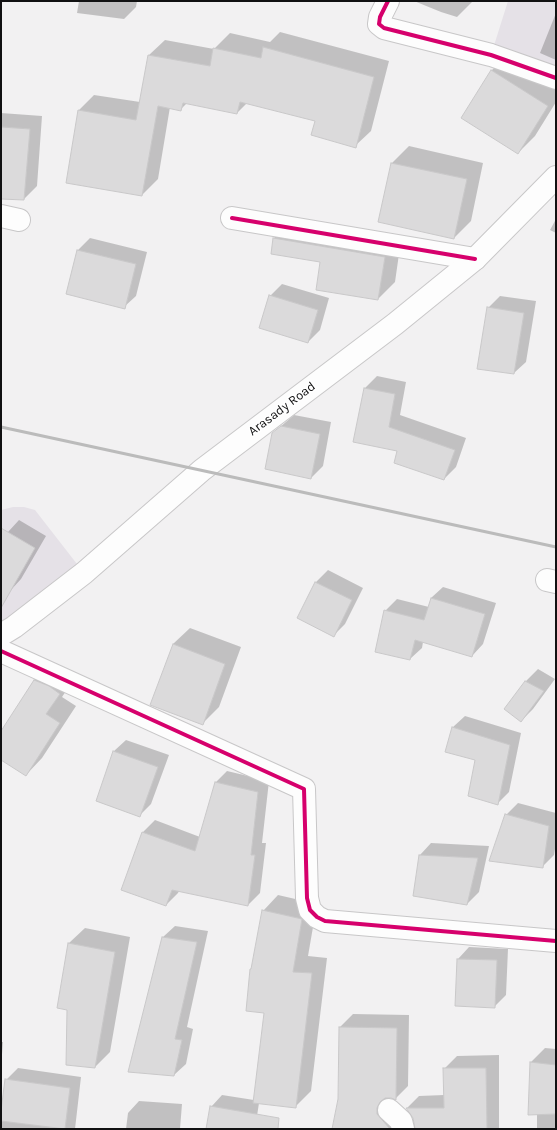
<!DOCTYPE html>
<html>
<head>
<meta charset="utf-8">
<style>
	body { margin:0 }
	#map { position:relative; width:557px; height:1130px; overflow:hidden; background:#f2f1f2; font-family:Karla,sans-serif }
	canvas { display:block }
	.frame { position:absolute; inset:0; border:2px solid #111112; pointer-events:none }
</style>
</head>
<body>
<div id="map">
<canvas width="557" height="1130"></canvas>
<div class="frame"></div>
</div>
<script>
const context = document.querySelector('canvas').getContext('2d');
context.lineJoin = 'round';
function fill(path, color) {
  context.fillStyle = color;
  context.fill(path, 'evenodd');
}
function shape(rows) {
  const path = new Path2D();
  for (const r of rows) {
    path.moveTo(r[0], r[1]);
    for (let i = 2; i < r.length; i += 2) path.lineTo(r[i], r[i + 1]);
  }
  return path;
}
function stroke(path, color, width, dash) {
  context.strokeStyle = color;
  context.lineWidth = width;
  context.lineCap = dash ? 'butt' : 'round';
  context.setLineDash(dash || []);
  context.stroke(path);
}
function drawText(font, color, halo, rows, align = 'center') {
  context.font = font + ' Karla,sans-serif';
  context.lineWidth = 3;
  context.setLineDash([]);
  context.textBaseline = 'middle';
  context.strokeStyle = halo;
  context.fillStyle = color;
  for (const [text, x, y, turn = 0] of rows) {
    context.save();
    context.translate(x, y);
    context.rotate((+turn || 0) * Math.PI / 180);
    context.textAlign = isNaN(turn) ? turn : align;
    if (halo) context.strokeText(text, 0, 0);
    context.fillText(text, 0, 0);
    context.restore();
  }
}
fill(shape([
	[508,1,556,1,556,78,491,55],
	[13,507,24,507,35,510,84,573,1,635,1,510]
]), '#e5e1e7');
fill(shape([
	[79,1,137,1,136,7,124,19,77,13],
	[414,1,473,1,457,17,441,12],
	[556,13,556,60,540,53],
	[280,32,389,61,371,131,355,146,316,120,247,103,237,113,187,103,181,109,170,107,158,179,142,195,67,182,79,110,94,95,140,102,149,55,165,40,214,49,230,33,270,42],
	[509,53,556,83,556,102,535,136,518,153,463,118,492,70],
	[1,113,42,116,37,186,24,199,1,198],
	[409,146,483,163,471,221,454,238,380,221,392,163],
	[556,219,556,233,550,230],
	[291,221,401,240,395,282,378,299,322,261,272,253,274,238],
	[90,238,147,252,136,296,124,307,68,293,78,250],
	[282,284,329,298,320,330,308,342,270,296],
	[500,296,536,301,526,362,514,373,488,308],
	[377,376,406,382,400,415,466,438,456,467,444,479,399,450,365,388],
	[294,415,331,422,323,466,311,478,273,433],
	[19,520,46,536,21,579,10,591,1,586,1,544,8,532],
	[328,570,363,588,345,624,333,636,298,618,316,582],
	[443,587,496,603,483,644,472,656,423,642,422,648,410,659,385,611,397,599,429,607,431,598],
	[190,628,241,647,219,707,202,724,173,644],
	[51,663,76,676,62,697,76,706,42,758,26,775,1,759,1,733,34,680],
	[538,669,555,679,533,709,521,721,505,709,526,681],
	[465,716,521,733,509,792,497,804,477,759,453,727],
	[126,740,169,755,151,804,139,816,97,801,114,751],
	[227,771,269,781,262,843,266,843,260,893,248,905,179,891,178,893,166,905,122,889,143,832,155,820,200,837,215,783],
	[518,803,556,813,556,843,554,855,542,867,506,815],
	[431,843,489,846,479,892,467,904,420,855],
	[278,895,317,904,308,956,327,958,311,1091,295,1107,259,1103,255,1129,207,1129,211,1107,222,1095,254,1100,265,1012,251,969,253,967,263,911],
	[175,926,208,931,187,1027,193,1029,186,1064,174,1075,163,937],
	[85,928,130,937,110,1052,95,1067,68,1009,58,1007,69,943],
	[469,947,508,949,506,995,494,1007,458,959],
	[353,1014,409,1015,408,1086,395,1099,389,1097,390,1101,413,1129,416,1129,414,1118,407,1108,419,1096,444,1095,444,1069,457,1056,499,1055,499,1129,333,1129,339,1099,340,1027],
	[1,1042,3,1042,1,1067],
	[545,1048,556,1049,556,1129,537,1129,537,1114,529,1114,531,1062],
	[18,1068,81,1077,75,1129,1,1129,1,1118,6,1080],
	[139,1101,182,1104,180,1129,126,1129,128,1113]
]), '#0003');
const building = shape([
	[263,47,374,77,356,148,311,135,315,121,240,102,237,114,183,103,181,111,158,106,142,196,66,183,78,110,136,120,148,55,210,66,213,48,261,58,263,47],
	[491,70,548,106,518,154,461,118,491,70],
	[1,127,30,129,24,200,1,199,1,127],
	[391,163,467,179,454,239,378,222,391,163],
	[273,238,385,257,378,300,316,290,320,262,271,254,273,238],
	[77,250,136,264,125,309,66,294,77,250],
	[269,295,318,310,308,343,259,328,269,295],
	[487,307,524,313,514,374,477,369,487,307],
	[364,388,395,394,389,427,455,450,444,480,394,463,397,451,353,442,364,388],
	[281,426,320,434,311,479,265,469,272,433,281,426],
	[1,528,35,548,1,608,1,528],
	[315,582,352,600,334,637,297,618,315,582],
	[431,598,485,614,472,657,415,640,410,660,375,652,384,610,424,620,431,598],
	[173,644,225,664,203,725,150,705,173,644],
	[34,680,49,686,60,694,46,714,60,723,26,776,1,760,1,731,34,680],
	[525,681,544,691,521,722,504,709,525,681],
	[452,727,510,745,498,805,468,796,475,760,445,752,452,727],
	[113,751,158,767,140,817,96,801,113,751],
	[215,782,258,792,251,855,255,855,248,906,172,890,166,906,121,890,142,832,195,851,215,782],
	[505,814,549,826,543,868,489,861,505,814],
	[419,855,478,858,467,905,413,896,419,855],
	[262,910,302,919,293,972,312,973,296,1108,253,1103,264,1013,246,1011,250,969,251,969,262,910],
	[162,937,197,942,175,1039,182,1040,174,1076,128,1072,162,937],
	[68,943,115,952,95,1068,66,1065,67,1010,57,1008,68,943],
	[457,959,497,960,495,1008,455,1006,457,959],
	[339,1027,397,1028,396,1100,391,1098,385,1098,380,1102,377,1108,377,1114,390,1129,332,1129,338,1099,339,1027],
	[530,1062,556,1065,556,1114,528,1115,530,1062],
	[443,1068,486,1068,487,1129,415,1129,413,1118,406,1108,444,1108,443,1068],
	[5,1079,70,1088,65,1129,1,1121,1,1111,5,1079],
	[210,1106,279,1118,278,1129,206,1129,210,1106]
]);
fill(building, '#dbdadb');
stroke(building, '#c9c8c9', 1);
const street = shape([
	[388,1,380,17,379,24,384,28,491,55,556,78],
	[1,216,19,220],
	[232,218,475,259],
	[547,580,556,582],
	[1,651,304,789,307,898,310,910,317,917,325,921,556,941],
	[389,1110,401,1121,403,1129]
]);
const secondary = shape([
	[1,635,14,627,84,573,202,470,395,324,475,259,556,177]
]);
stroke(street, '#c8c7c8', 24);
stroke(secondary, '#c8c7c8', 24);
stroke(street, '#fdfdfd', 22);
stroke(secondary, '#fdfdfd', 22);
stroke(shape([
	[1,427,556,547]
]), '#bbb', 3);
stroke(shape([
	[388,1,380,17,379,24,384,28,491,55,556,78],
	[232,218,475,259],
	[1,651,304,789,307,898,310,910,317,917,325,921,556,941]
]), '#d6006c', 4);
drawText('13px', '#111112', '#fff', [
	["Arasady Road",282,409,-37]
]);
</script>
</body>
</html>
